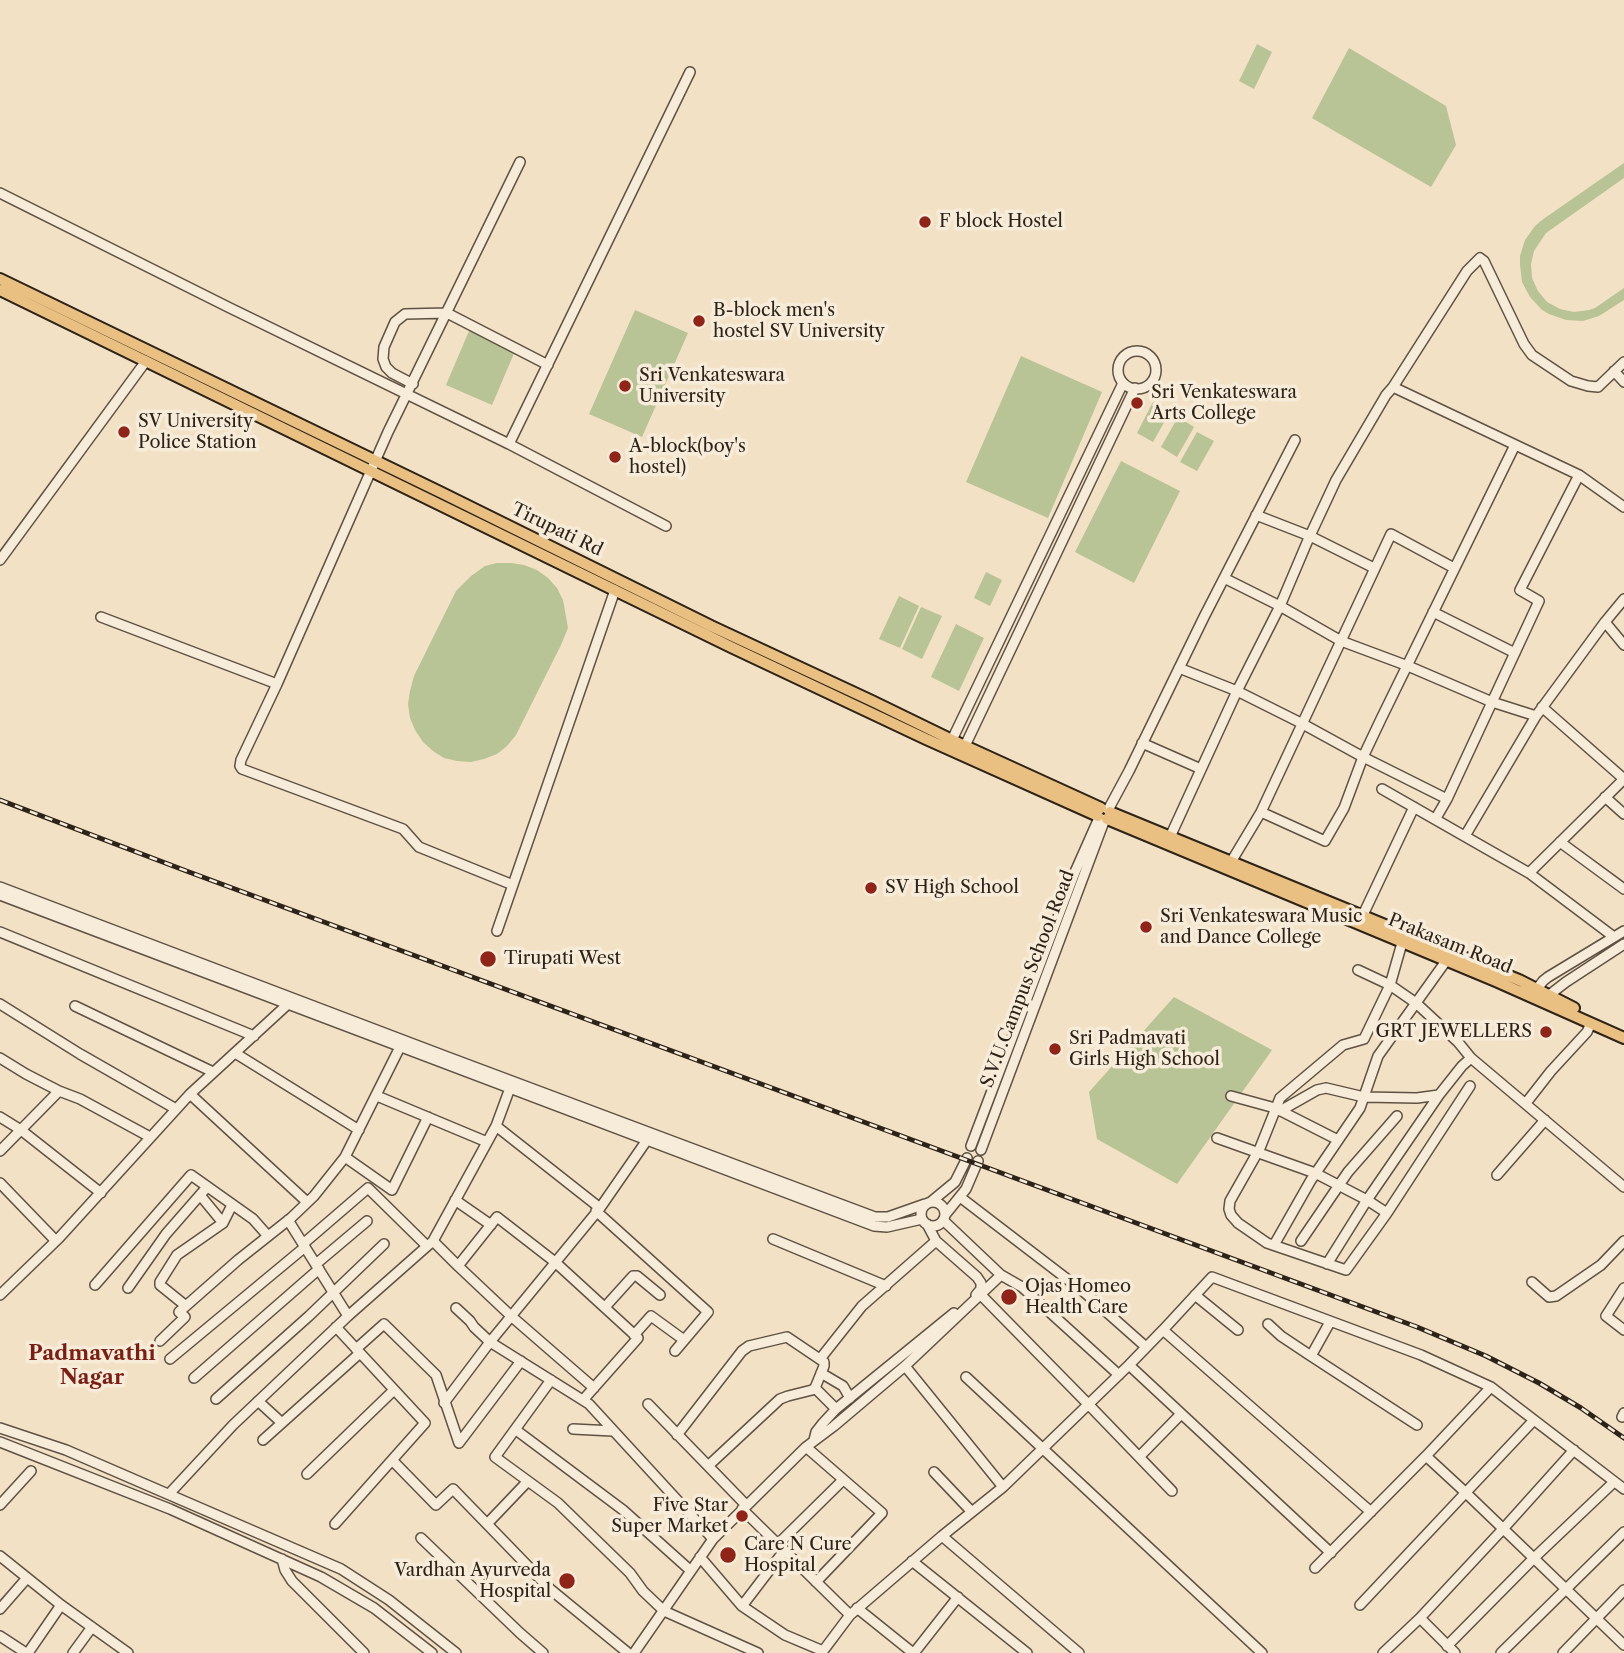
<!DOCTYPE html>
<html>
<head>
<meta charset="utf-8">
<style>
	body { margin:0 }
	canvas { display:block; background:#f2e1c4 }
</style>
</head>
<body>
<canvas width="1624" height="1653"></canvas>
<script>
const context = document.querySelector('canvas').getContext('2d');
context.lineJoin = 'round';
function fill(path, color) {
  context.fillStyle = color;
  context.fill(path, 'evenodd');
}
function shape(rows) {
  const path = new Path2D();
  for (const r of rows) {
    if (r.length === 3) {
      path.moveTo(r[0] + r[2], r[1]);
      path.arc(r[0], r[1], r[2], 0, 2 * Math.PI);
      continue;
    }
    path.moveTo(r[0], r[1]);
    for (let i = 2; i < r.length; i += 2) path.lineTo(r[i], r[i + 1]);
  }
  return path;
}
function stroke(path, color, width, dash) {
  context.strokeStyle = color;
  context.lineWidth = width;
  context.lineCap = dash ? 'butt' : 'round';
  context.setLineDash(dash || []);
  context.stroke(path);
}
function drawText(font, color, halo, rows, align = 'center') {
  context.font = font + ' "Libre Caslon Text",serif';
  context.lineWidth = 7;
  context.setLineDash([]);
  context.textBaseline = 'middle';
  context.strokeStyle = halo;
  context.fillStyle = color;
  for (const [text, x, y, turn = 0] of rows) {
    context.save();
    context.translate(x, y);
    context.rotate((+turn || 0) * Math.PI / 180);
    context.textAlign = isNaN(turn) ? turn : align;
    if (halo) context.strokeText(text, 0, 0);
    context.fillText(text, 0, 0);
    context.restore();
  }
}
fill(shape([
	[1257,44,1272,52,1254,89,1239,81],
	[1349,48,1446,106,1456,145,1431,187,1312,118],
	[1624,163,1624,178,1546,233,1534,251,1531,264,1532,278,1538,291,1547,302,1560,309,1574,312,1589,310,1595,308,1624,288,1624,300,1599,316,1583,321,1566,320,1549,314,1542,310,1530,297,1522,282,1520,265,1520,256,1525,240,1535,226,1542,220],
	[635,310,688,333,642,437,589,414],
	[472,324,518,344,492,405,446,385],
	[1021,356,1102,392,1048,518,966,482],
	[1153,402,1170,412,1153,442,1137,433],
	[1178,417,1194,427,1177,457,1161,447],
	[1197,432,1214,441,1197,471,1180,462],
	[1121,461,1180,491,1134,583,1075,552],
	[497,563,511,563,524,565,537,570,548,578,557,588,563,600,568,628,561,645,516,735,507,746,497,754,484,759,471,762,457,761,444,758,433,751,423,742,415,730,410,718,408,704,410,691,414,676,456,591,471,576,485,566],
	[986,572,1002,580,990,606,974,598],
	[899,596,919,606,900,648,879,639],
	[921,607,942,616,922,659,902,649],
	[956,624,984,638,959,691,931,677],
	[1174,997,1272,1050,1177,1184,1097,1139,1089,1092]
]), '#b8c396');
const minor = shape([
	[0,193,228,307,509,444,666,526],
	[1137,370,19],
	[1624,362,1598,387,1588,386,1571,381,1532,355,1524,344,1484,261,1480,258,1467,271,1393,387,1579,475,1624,507],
	[1614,371,1624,382],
	[413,384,392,373,386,367,383,359,384,347,395,322,405,314,447,313,548,365],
	[509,444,690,72],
	[1256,515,1310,536,1374,568],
	[0,560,146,361],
	[1224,578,1280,606,1341,641,1408,666,1492,702,1536,716],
	[1433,612,1515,653],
	[101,617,277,684,388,432,520,162],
	[1605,622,1624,645],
	[1179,668,1237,691,1301,723,1363,757,1447,799],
	[277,684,241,760,240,766,242,769,403,829,419,847,513,885],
	[1542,707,1624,779],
	[1142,743,1201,769],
	[950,744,1123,383],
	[963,750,1135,388],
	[1382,789,1529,873,1614,937],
	[1605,797,1624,814],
	[1108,810,1129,771,1204,617,1295,440],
	[1261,812,1325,841,1344,808,1363,757,1381,719,1515,445],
	[1436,818,1447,799,1539,601,1520,590,1579,475],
	[1465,836,1536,716,1605,622,1624,599],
	[1170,837,1237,691,1280,606,1308,540,1336,480,1386,395,1393,387],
	[1560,842,1624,889],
	[1231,862,1261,812,1391,534,1454,568],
	[1529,873,1623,780],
	[0,887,445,1056,875,1217,888,1217,925,1204],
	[0,895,874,1226,887,1227,922,1219],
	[1362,917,1414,807],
	[497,931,615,590],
	[0,932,254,1036],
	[1402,943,1390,985,1364,1039,1343,1045,1280,1098,1260,1148,1230,1201,1229,1209,1231,1215,1238,1223,1267,1243,1346,1270,1387,1213,1470,1086],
	[1358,970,1390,985,1416,1003,1458,1042,1471,1058,1624,1187],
	[1534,993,1543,981,1548,977,1624,931],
	[1547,1000,1553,992,1566,982,1624,944],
	[0,1004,80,1054,176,1109],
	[75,1006,213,1072],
	[235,1053,359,1130],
	[0,1058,26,1074,59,1091,80,1099,150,1137],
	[190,1094,307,1202],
	[377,1096,487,1142],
	[1231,1096,1275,1108,1338,1140],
	[1526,1103,1551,1071,1587,1032,1591,1023],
	[1280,1111,1317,1090,1326,1088,1364,1097,1417,1098,1439,1095],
	[0,1117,21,1130,101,1193],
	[496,1126,510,1088],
	[1217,1138,1315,1173,1367,1200,1387,1213],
	[647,1140,600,1208,490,1342,589,1404,713,1539],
	[971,1146,1075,872,1099,818],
	[981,1150,1105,819],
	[0,1151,59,1091],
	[345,1157,392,1190,428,1117],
	[1497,1175,1545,1120],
	[0,1183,56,1241],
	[200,1195,223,1223],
	[960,1197,1084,1292,1146,1347],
	[455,1200,491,1225],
	[932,1201,955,1182,967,1158],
	[933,1214,12],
	[596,1211,708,1312,675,1351],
	[945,1215,966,1189,978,1161],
	[288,1220,348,1316,433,1241],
	[927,1224,936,1241,977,1277,981,1283,981,1289,976,1295],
	[773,1239,886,1286],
	[1301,1241,1348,1172,1397,1116],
	[303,1244,368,1188,427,1246],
	[1274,1245,1311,1180,1360,1108,1378,1056,1446,961],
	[316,1264,367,1221],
	[1327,1264,1367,1200,1439,1095,1462,1066,1471,1058],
	[458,1266,497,1217,555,1262,638,1338,583,1400],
	[1001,1275,1022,1287,1119,1375],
	[1532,1282,1549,1297,1556,1296,1601,1265,1624,1241],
	[95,1285,191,1175,253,1219,268,1236],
	[128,1288,166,1234,207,1187],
	[1624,1288,1606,1316,1624,1330],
	[0,1295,59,1238,190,1094,288,1004],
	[981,1295,1089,1405,1172,1491],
	[1195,1295,1238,1330],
	[186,1306,160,1285,160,1282,177,1255,223,1223,232,1205],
	[605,1307,633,1276,637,1276,660,1295],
	[1330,1322,1311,1356,1417,1425],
	[1268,1324,1281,1336,1311,1356],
	[634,1335,651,1316,684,1340],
	[160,1341,185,1317,179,1312,238,1260,291,1218,314,1196,345,1157,400,1047],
	[356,1349,384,1324,436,1375,459,1443],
	[170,1359,305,1247],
	[820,1359,862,1306,936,1241],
	[1129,1365,1331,1553],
	[905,1366,1003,1487],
	[821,1373,843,1386,850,1398],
	[966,1377,1262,1653],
	[194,1378,319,1269],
	[551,1380,495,1457,558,1503,630,1573,643,1591,664,1611,758,1653],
	[1491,1387,1426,1456,1465,1492,1624,1645],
	[594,1388,511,1316,458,1266,433,1241,496,1126,600,1208],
	[815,1388,836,1409],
	[216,1399,309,1316,384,1244],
	[258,1401,282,1423],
	[444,1403,490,1342,474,1327,470,1321,456,1308],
	[648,1404,746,1505],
	[1622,1417,1624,1413],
	[0,1428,66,1450,341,1569,389,1600,456,1653],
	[573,1429,613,1431],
	[516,1430,623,1510,691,1571],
	[677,1435,742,1351,749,1346,787,1337,824,1362,824,1366,815,1388,812,1390,788,1396,780,1399,708,1466],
	[263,1440,360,1353],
	[814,1440,816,1432,823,1423,836,1409,954,1313],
	[0,1442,170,1509,321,1577,374,1608,432,1653],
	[459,1443,521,1361],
	[806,1447,882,1513,816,1582],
	[1139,1457,1181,1414],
	[392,1460,436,1505,453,1489,487,1524],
	[934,1472,972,1512],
	[307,1474,394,1390],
	[528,1481,487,1524,550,1589,628,1653],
	[169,1494,233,1425,348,1316],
	[0,1505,31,1471],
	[742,1509,850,1615,942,1536,1003,1487,1129,1365,1163,1330],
	[1371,1512,1163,1330,1212,1277,1421,1355,1491,1387,1624,1489],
	[335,1524,425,1423,336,1327],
	[942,1536,1079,1653],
	[421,1538,520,1633,543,1653],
	[777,1545,843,1480],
	[0,1556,61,1605,128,1653],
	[700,1557,742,1606,785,1635,823,1651,850,1615],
	[282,1559,285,1570,292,1581,364,1653],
	[912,1561,1027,1653],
	[1315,1568,1426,1456],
	[1360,1605,1534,1420],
	[742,1606,784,1551],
	[857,1608,913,1653],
	[0,1609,27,1578],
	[1420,1618,1455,1653],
	[0,1636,26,1653],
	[1447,1646,1534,1558,1614,1482],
	[28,1653,61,1605],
	[73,1653,92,1627],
	[634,1653,713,1539,806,1447,834,1426,905,1366,1001,1275,943,1220],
	[914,1653,958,1597],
	[1383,1653,1420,1618,1503,1529,1574,1450],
	[1501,1653,1624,1532],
	[1563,1653,1624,1590]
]);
const major = shape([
	[0,279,440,492,711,626,872,701,952,740,1101,808],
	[0,290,731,647,926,739,1098,816],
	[1110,812,1519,980,1574,1008],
	[1107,819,1498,982,1624,1038]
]);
stroke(minor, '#5f5244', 12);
stroke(major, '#2e2319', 14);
stroke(minor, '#f7ecd9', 9);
stroke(major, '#e9c082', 10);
const rail = shape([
	[0,800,189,872,1417,1327,1486,1356,1539,1383,1581,1408,1624,1438]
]);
stroke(rail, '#2e2319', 5);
stroke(rail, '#f7ecd9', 2.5, [8]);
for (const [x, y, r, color] of [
	[925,222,7,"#8f2418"],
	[699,321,7,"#8f2418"],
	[625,386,7,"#8f2418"],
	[1137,403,7,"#8f2418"],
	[124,432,7,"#8f2418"],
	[615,457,7,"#8f2418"],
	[871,888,7,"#8f2418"],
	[1146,927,7,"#8f2418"],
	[488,959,9,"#8f2418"],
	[1546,1032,7,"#8f2418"],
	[1055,1049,7,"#8f2418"],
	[1009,1297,9,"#8f2418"],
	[742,1516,7,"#8f2418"],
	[728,1555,9,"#8f2418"],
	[567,1581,9,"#8f2418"]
]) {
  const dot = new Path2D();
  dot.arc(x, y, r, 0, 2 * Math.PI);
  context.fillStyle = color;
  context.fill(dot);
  stroke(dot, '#f7ecd9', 2.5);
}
drawText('18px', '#2e2319', '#f7ecd9', [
	["F block Hostel",939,222],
	["B-block men's",713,311],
	["hostel SV University",713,332],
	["Sri Venkateswara",639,376],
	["University",639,397],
	["Sri Venkateswara",1151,393],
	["Arts College",1151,414],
	["SV University",138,422],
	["Police Station",138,443],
	["A-block(boy's",629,447],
	["hostel)",629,468],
	["SV High School",885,888],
	["Sri Venkateswara Music",1160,917],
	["and Dance College",1160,938],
	["Tirupati West",504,959],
	["GRT JEWELLERS",1532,1032,"right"],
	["Sri Padmavati",1069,1039],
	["Girls High School",1069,1060],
	["Ojas Homeo",1025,1287],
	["Health Care",1025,1308],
	["Five Star",728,1506,"right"],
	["Super Market",728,1527,"right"],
	["Care N Cure",744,1545],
	["Hospital",744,1566],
	["Vardhan Ayurveda",551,1571,"right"],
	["Hospital",551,1592,"right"]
], 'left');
drawText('18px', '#2e2319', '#f7ecd9', [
	["Tirupati Rd",557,530,26],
	["Prakasam Road",1450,944,22],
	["S.V.U.Campus School Road",1028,979,-69]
]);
drawText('bold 21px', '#7a1f14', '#f7ecd9', [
	["Padmavathi",92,1354],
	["Nagar",92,1378]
]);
</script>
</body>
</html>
